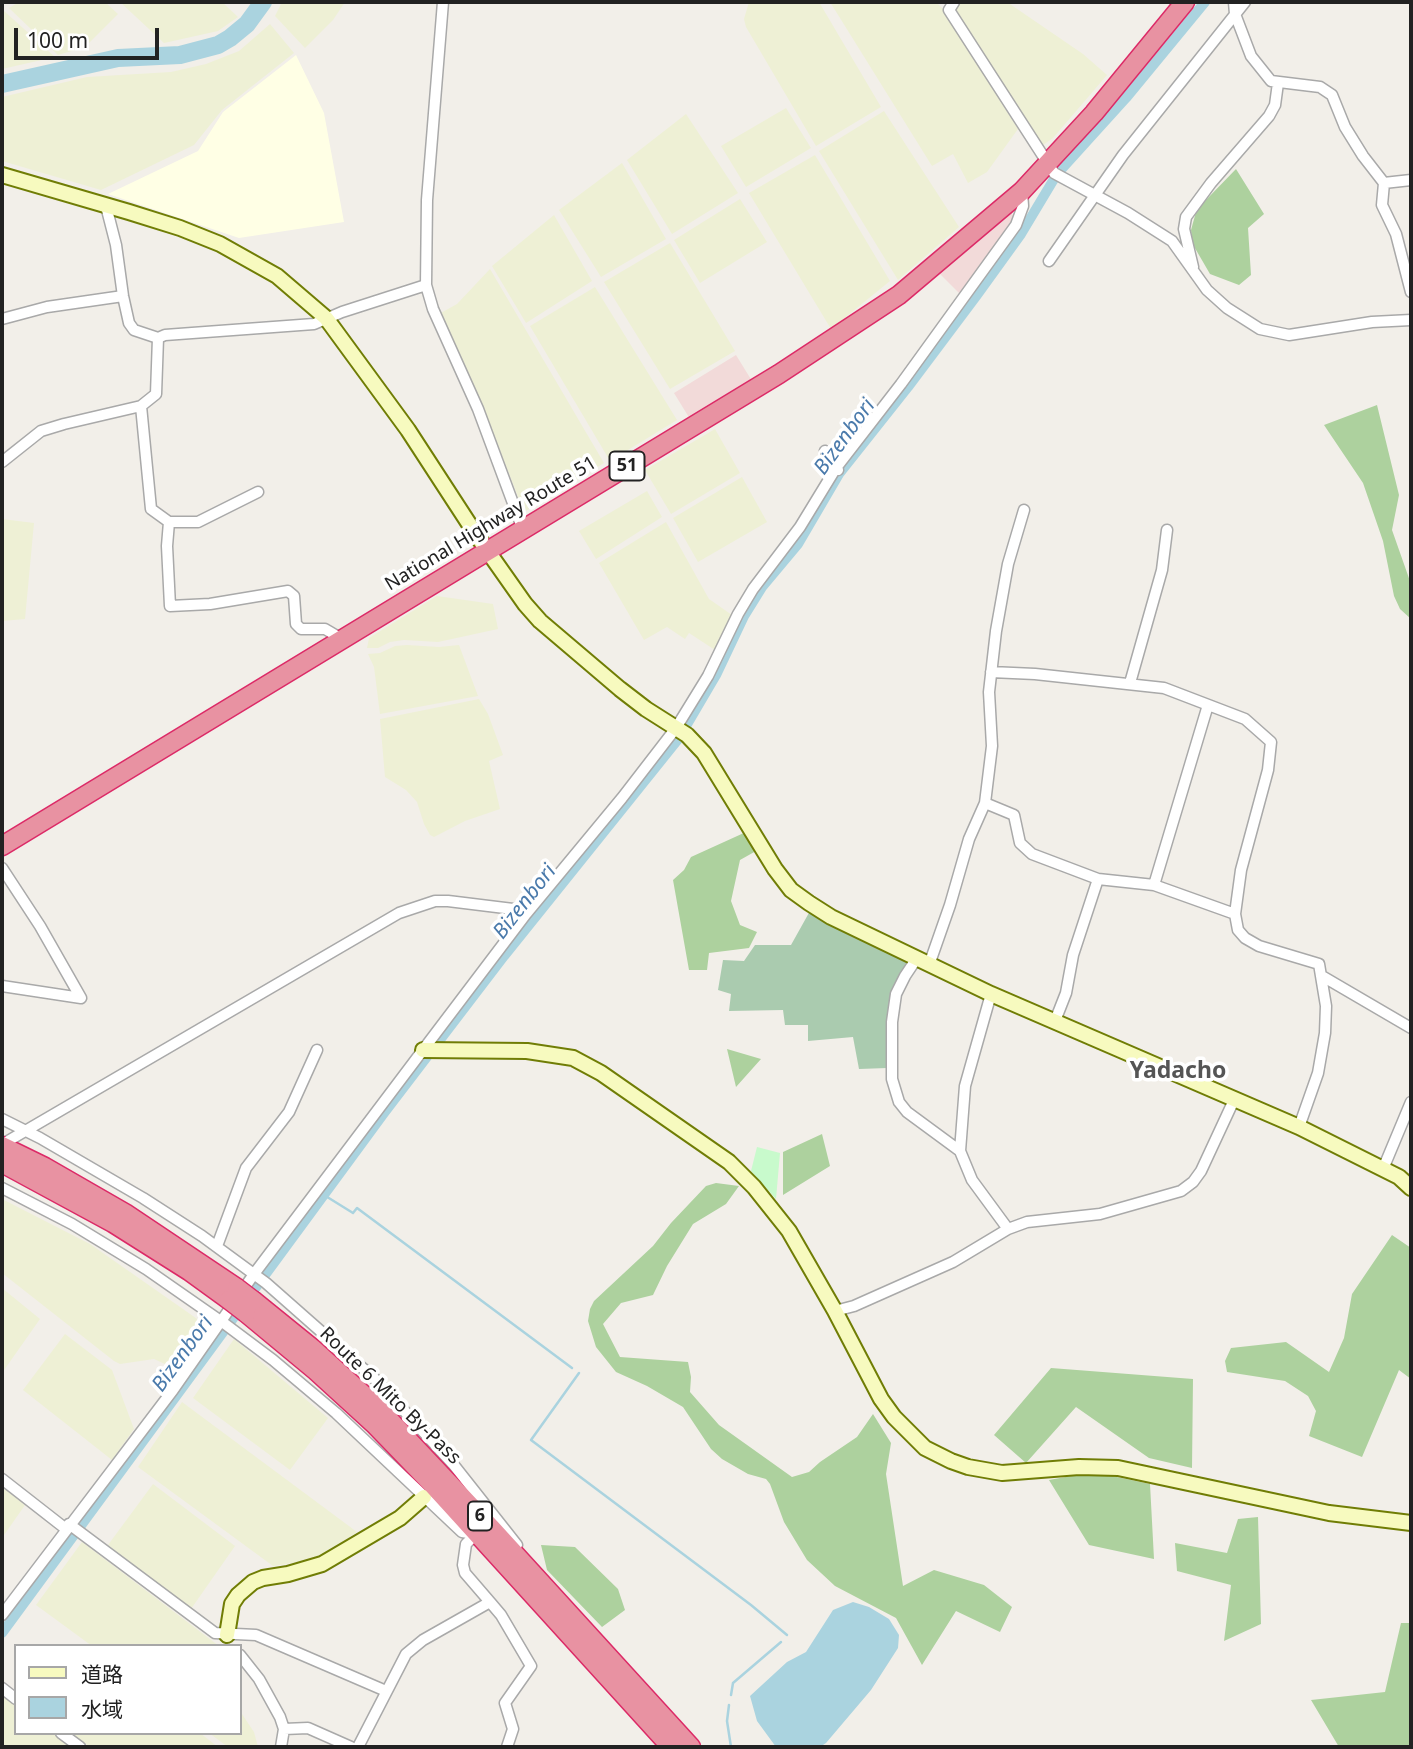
<!DOCTYPE html>
<html>
<head>
<meta charset="utf-8">
<style>
	body { margin:0 }
	#map { position:relative; width:1413px; height:1749px; overflow:hidden; background:#f2efe9; font-family:"Noto Sans","Noto Sans JP",sans-serif }
	canvas { display:block }
	.frame { position:absolute; inset:0; border:4px solid #222; pointer-events:none }
	.legend { position:absolute; left:14px; top:1644px; width:228px; height:91px; box-sizing:border-box; background:#fff; border:2px solid #a7a7a7; margin:0; padding:9px 12px; list-style:none; font-size:21px; color:#222 }
	.legend li { display:flex; align-items:center; gap:14px; height:35px }
	.legend b { width:35px; border:2px solid #a7a7a7 }
	.scale { position:absolute; left:14px; top:28px; width:145px; height:32px; box-sizing:border-box; border:4px solid #222; border-top:0; padding-left:9px; font-size:21px; line-height:24px; white-space:nowrap; color:#222; -webkit-text-stroke:5px #fff; paint-order:stroke }
</style>
</head>
<body>
<div id="map">
<canvas width="1413" height="1749"></canvas>
<div class="frame"></div>
<ul class="legend">
<li><b style="height:9px;background:#f7fabf"></b>道路</li>
<li><b style="height:19px;background:#aad3df"></b>水域</li>
</ul>
<div class="scale">100 m</div>
</div>
<script>
const context = document.querySelector('canvas').getContext('2d');
context.lineJoin = 'round';
function fill(path, color) {
  context.fillStyle = color;
  context.fill(path, 'evenodd');
}
function shape(rows) {
  const path = new Path2D();
  for (const r of rows) {
    path.moveTo(r[0], r[1]);
    for (let i = 2; i < r.length; i += 2) path.lineTo(r[i], r[i + 1]);
  }
  return path;
}
function stroke(path, color, width, dash) {
  context.strokeStyle = color;
  context.lineWidth = width;
  context.lineCap = dash ? 'butt' : 'round';
  context.setLineDash(dash || []);
  context.stroke(path);
}
function drawText(font, color, halo, rows, align = 'center') {
  context.font = font + ' "Noto Sans",sans-serif';
  context.lineWidth = 7;
  context.setLineDash([]);
  context.textBaseline = 'middle';
  context.strokeStyle = halo;
  context.fillStyle = color;
  for (const [text, x, y, turn = 0] of rows) {
    context.save();
    context.translate(x, y);
    context.rotate((+turn || 0) * Math.PI / 180);
    context.textAlign = isNaN(turn) ? turn : align;
    if (halo) context.strokeText(text, 0, 0);
    context.fillText(text, 0, 0);
    context.restore();
  }
}
fill(shape([
	[1011,210,1014,219,960,294,939,273],
	[736,355,752,381,690,419,674,393]
]), '#f2dad9');
fill(shape([
	[296,55,324,113,344,222,239,238,108,194,198,151,223,112]
]), '#ffffe5');
fill(shape([
	[19,2,105,2,118,14,85,47,58,55,9,8],
	[120,2,222,2,238,17,218,31,164,43],
	[282,2,345,2,333,20,305,48,275,16],
	[749,2,819,2,881,107,816,146,746,27,744,19],
	[830,2,936,2,942,8,1018,129,987,172,968,183,953,154,932,166],
	[958,2,1007,2,1083,54,1107,75,1053,138,1043,145,953,9],
	[2,10,3,10,55,57,2,69],
	[270,24,294,53,222,110,194,145,101,190,2,161,2,97,87,77,171,72,206,64,239,51],
	[786,108,811,148,746,187,721,146],
	[884,111,959,227,898,280,819,151],
	[686,114,738,193,672,234,627,160],
	[815,155,890,281,831,329,749,193],
	[622,163,666,239,601,277,559,210],
	[740,199,767,242,700,283,674,240],
	[554,215,592,281,526,323,492,266],
	[670,243,735,351,670,389,604,282],
	[490,269,604,463,524,512,482,405,439,314,457,304],
	[595,287,677,420,610,461,530,326],
	[715,429,740,473,671,514,645,470],
	[742,477,767,522,698,562,673,518],
	[647,491,662,517,596,559,579,531],
	[2,519,34,523,25,619,2,621],
	[666,522,709,599,732,615,715,650,689,633,685,639,667,627,644,640,599,563],
	[437,596,493,604,498,629,438,642,404,640,390,642,378,648,367,648,369,638],
	[407,645,439,647,459,645,478,696,380,714,374,667,368,654,380,653,395,646],
	[479,699,488,714,503,755,489,761,500,809,465,821,434,837,430,835,424,824,417,802,406,790,385,777,380,719],
	[2,1199,90,1244,203,1323,205,1331,180,1371,154,1359,120,1364,114,1361,2,1273],
	[2,1288,40,1319,2,1373],
	[65,1334,112,1370,134,1429,112,1460,23,1390],
	[234,1339,328,1418,290,1470,193,1398],
	[182,1402,357,1532,327,1553,312,1560,273,1566,138,1467],
	[153,1484,235,1546,191,1609,108,1545],
	[2,1487,25,1505,2,1538],
	[82,1542,219,1646,92,1646,36,1605],
	[2,1696,16,1706,16,1733,52,1733,70,1747,2,1747],
	[240,1699,242,1714,254,1732,258,1747,228,1747,209,1733,240,1733],
	[71,1733,200,1733,218,1747,90,1747]
]), '#eef0d5');
fill(shape([
	[1236,169,1264,214,1248,228,1251,275,1239,285,1210,274,1192,243,1191,230,1196,212,1204,202],
	[1377,405,1399,495,1392,530,1411,584,1411,619,1400,609,1394,596,1383,541,1363,483,1324,425],
	[746,832,756,851,740,860,731,901,740,925,757,932,749,948,709,953,707,970,689,970,673,880,684,870,691,857],
	[727,1049,761,1059,736,1087],
	[822,1134,830,1166,783,1195,783,1152],
	[716,1183,739,1186,726,1204,693,1224,667,1266,653,1295,621,1303,603,1324,620,1357,688,1362,691,1377,690,1392,719,1425,792,1477,809,1472,820,1462,857,1437,873,1414,891,1443,886,1474,903,1586,934,1570,984,1585,1012,1607,1000,1632,956,1611,922,1665,896,1618,835,1586,807,1560,784,1522,770,1484,766,1479,748,1474,722,1459,711,1449,683,1407,647,1386,616,1372,596,1347,588,1321,590,1309,594,1301,653,1246,671,1223,706,1186],
	[1392,1235,1411,1248,1411,1379,1399,1370,1362,1457,1309,1436,1316,1411,1308,1396,1285,1381,1227,1372,1225,1361,1231,1348,1286,1342,1329,1372,1344,1338,1352,1294],
	[1051,1368,1193,1379,1192,1468,1149,1458,1076,1407,1026,1463,994,1435],
	[1093,1472,1150,1484,1154,1559,1089,1545,1049,1480],
	[1258,1517,1261,1624,1224,1641,1231,1585,1177,1571,1175,1543,1227,1553,1238,1519],
	[541,1545,575,1547,618,1589,625,1610,602,1627,547,1570],
	[1401,1623,1411,1623,1411,1747,1339,1747,1311,1700,1385,1692]
]), '#add19e');
fill(shape([
	[810,911,908,960,892,995,887,1068,859,1069,853,1037,808,1041,808,1025,785,1025,783,1010,729,1011,731,994,718,990,723,960,744,961,755,945,791,945]
]), '#aacbaf');
fill(shape([
	[757,1147,780,1153,776,1199,751,1171]
]), '#c8facc');
fill(shape([
	[853,1602,869,1607,889,1619,899,1635,898,1648,871,1690,826,1743,820,1747,776,1747,757,1721,750,1696,787,1662,806,1652,833,1610]
]), '#aad3df');
stroke(shape([
	[324,1195,353,1213,357,1208,572,1368],
	[579,1373,531,1440,751,1605,787,1635],
	[731,1695,733,1683,781,1642],
	[729,1705,727,1721,731,1747]
]), '#aad3df', 2.5);
stroke(shape([
	[1059,172,1126,98,1205,2],
	[2,1633,384,1113,504,956,679,738,716,675,744,616,762,587,798,544,839,474,908,387,977,295,1021,234,1054,179]
]), '#aad3df', 10);
stroke(shape([
	[2,84,118,58,180,55,218,45,230,38,247,24,263,2]
]), '#aad3df', 18);
const street = shape([
	[443,2,427,200,426,285,433,309,478,409,523,530],
	[954,2,949,10,1054,173,1128,213,1172,241,1207,290,1227,308,1260,329,1289,335,1372,322,1411,320],
	[1234,2,1235,14,1251,56,1271,81,1320,87,1332,95,1345,127,1363,156,1384,183,1382,205,1396,234,1411,292],
	[1384,183,1411,180],
	[106,206,116,245,123,296,129,323,134,330,158,338],
	[1049,261,1123,155,1245,2],
	[1193,267,1184,229,1186,217,1211,183,1269,116,1275,105,1278,83],
	[2,319,47,307,123,296],
	[141,406,151,509,169,522,198,522,258,492],
	[825,451,838,470],
	[2,462,41,431,64,424,141,406,156,394,158,338,165,335,314,324,342,312,426,285],
	[169,522,167,546,170,606,210,604,288,591,294,596,296,624,301,629,325,629,342,639],
	[991,672,1035,674,1164,688,1245,719,1271,742,1268,770,1241,870,1235,914,1238,930,1245,938,1259,946,1319,964,1326,1006,1325,1033,1318,1073,1299,1127],
	[1130,683,1162,570,1167,530],
	[985,803,1014,815,1020,843,1032,854,1098,879,1154,885,1235,914],
	[2,868,40,926,81,998],
	[1154,885,1208,705],
	[917,958,905,976,896,994,892,1022,892,1079,899,1102,907,1112,960,1151],
	[929,965,950,905,969,839,985,803,992,746,989,692,996,631,1008,564,1024,510],
	[1322,976,1411,1028],
	[2,986,81,998],
	[991,994,965,1086,960,1151,972,1180,1008,1229],
	[1055,1021,1066,993,1073,955,1098,879],
	[2,1119,40,1138,143,1198,202,1236,266,1283,376,1380,453,1464,517,1545],
	[8,1141,399,913,435,901,448,901,513,909,526,914],
	[1383,1169,1411,1102],
	[2,1188,72,1224,146,1269,225,1324,273,1360,336,1413,462,1532,475,1534],
	[217,1246,246,1168,289,1112,317,1050],
	[835,1311,854,1306,953,1262,1008,1229,1027,1222,1100,1214,1181,1191,1193,1182,1201,1171,1234,1100],
	[2,1479,66,1529],
	[69,1524,215,1633,256,1635,386,1691],
	[490,1602,501,1615,531,1666,505,1703,513,1729,507,1747],
	[2,1615,173,1390,254,1274,423,1050,526,914,622,798,676,728,708,676,738,614,753,589,800,527,836,468,901,384,1016,225,1023,206,1022,191],
	[240,1655,259,1679,280,1717,284,1729,281,1747],
	[2,1688,16,1699],
	[284,1729,308,1728,351,1747],
	[61,1733,80,1747],
	[358,1747,406,1654,423,1640,490,1602,465,1573,463,1565,466,1544,476,1534]
]);
const secondary = shape([
	[2,175,129,212,180,228,220,244,277,276,326,318,408,430,475,533,525,604,540,621,620,689,646,709,687,735,704,753,775,869,791,890,809,903,831,917,991,994,1299,1127,1399,1177,1411,1188],
	[423,1050,527,1051,573,1058,601,1073,729,1162,754,1187,789,1231,835,1311,881,1399,894,1417,925,1448,951,1461,968,1467,1002,1473,1079,1467,1118,1468,1329,1513,1411,1523],
	[227,1635,232,1604,238,1595,253,1582,263,1578,288,1574,322,1564,400,1518,424,1497]
]);
const highway = shape([
	[2,846,779,374,899,295,1022,191,1094,113,1185,2],
	[2,1146,45,1167,125,1213,237,1288],
	[2,1163,113,1223,189,1271,229,1300],
	[254,1301,312,1348,379,1409,492,1529,691,1747],
	[246,1313,316,1371,374,1424,432,1484,671,1747]
]);
stroke(street, '#a9a9a9', 13);
stroke(secondary, '#707d05', 18);
stroke(highway, '#dc2a67', 21);
stroke(street, '#fff', 10);
stroke(secondary, '#f7fabf', 14);
stroke(highway, '#e892a2', 18);
const highwayBridge = shape([
	[237,1288,254,1301],
	[229,1300,246,1313]
]);
stroke(highwayBridge, '#dc2a67', 21, []);
stroke(highwayBridge, '#e892a2', 18);
for (const [x, y, w] of [
	[627,466,35],
	[480,1516,24]
]) {
  const box = new Path2D();
  box.roundRect(x - w / 2, y - 14.5, w, 29, 5);
  context.fillStyle = '#fff';
  context.fill(box);
  stroke(box, '#222', 2);
}
drawText('bold 18px', '#222', null, [
	["51",627,466],
	["6",480,1516]
]);
drawText('19px', '#222', '#fff', [
	["National Highway Route 51",491,524,-31],
	["Route 6 Mito By-Pass",390,1396,44]
]);
drawText('italic 21px', '#4a7aab', '#fff', [
	["Bizenbori",845,437,-54],
	["Bizenbori",525,902,-52],
	["Bizenbori",183,1354,-54]
]);
drawText('bold 23px', '#555', '#fff', [
	["Yadacho",1178,1071]
]);
</script>
</body>
</html>
